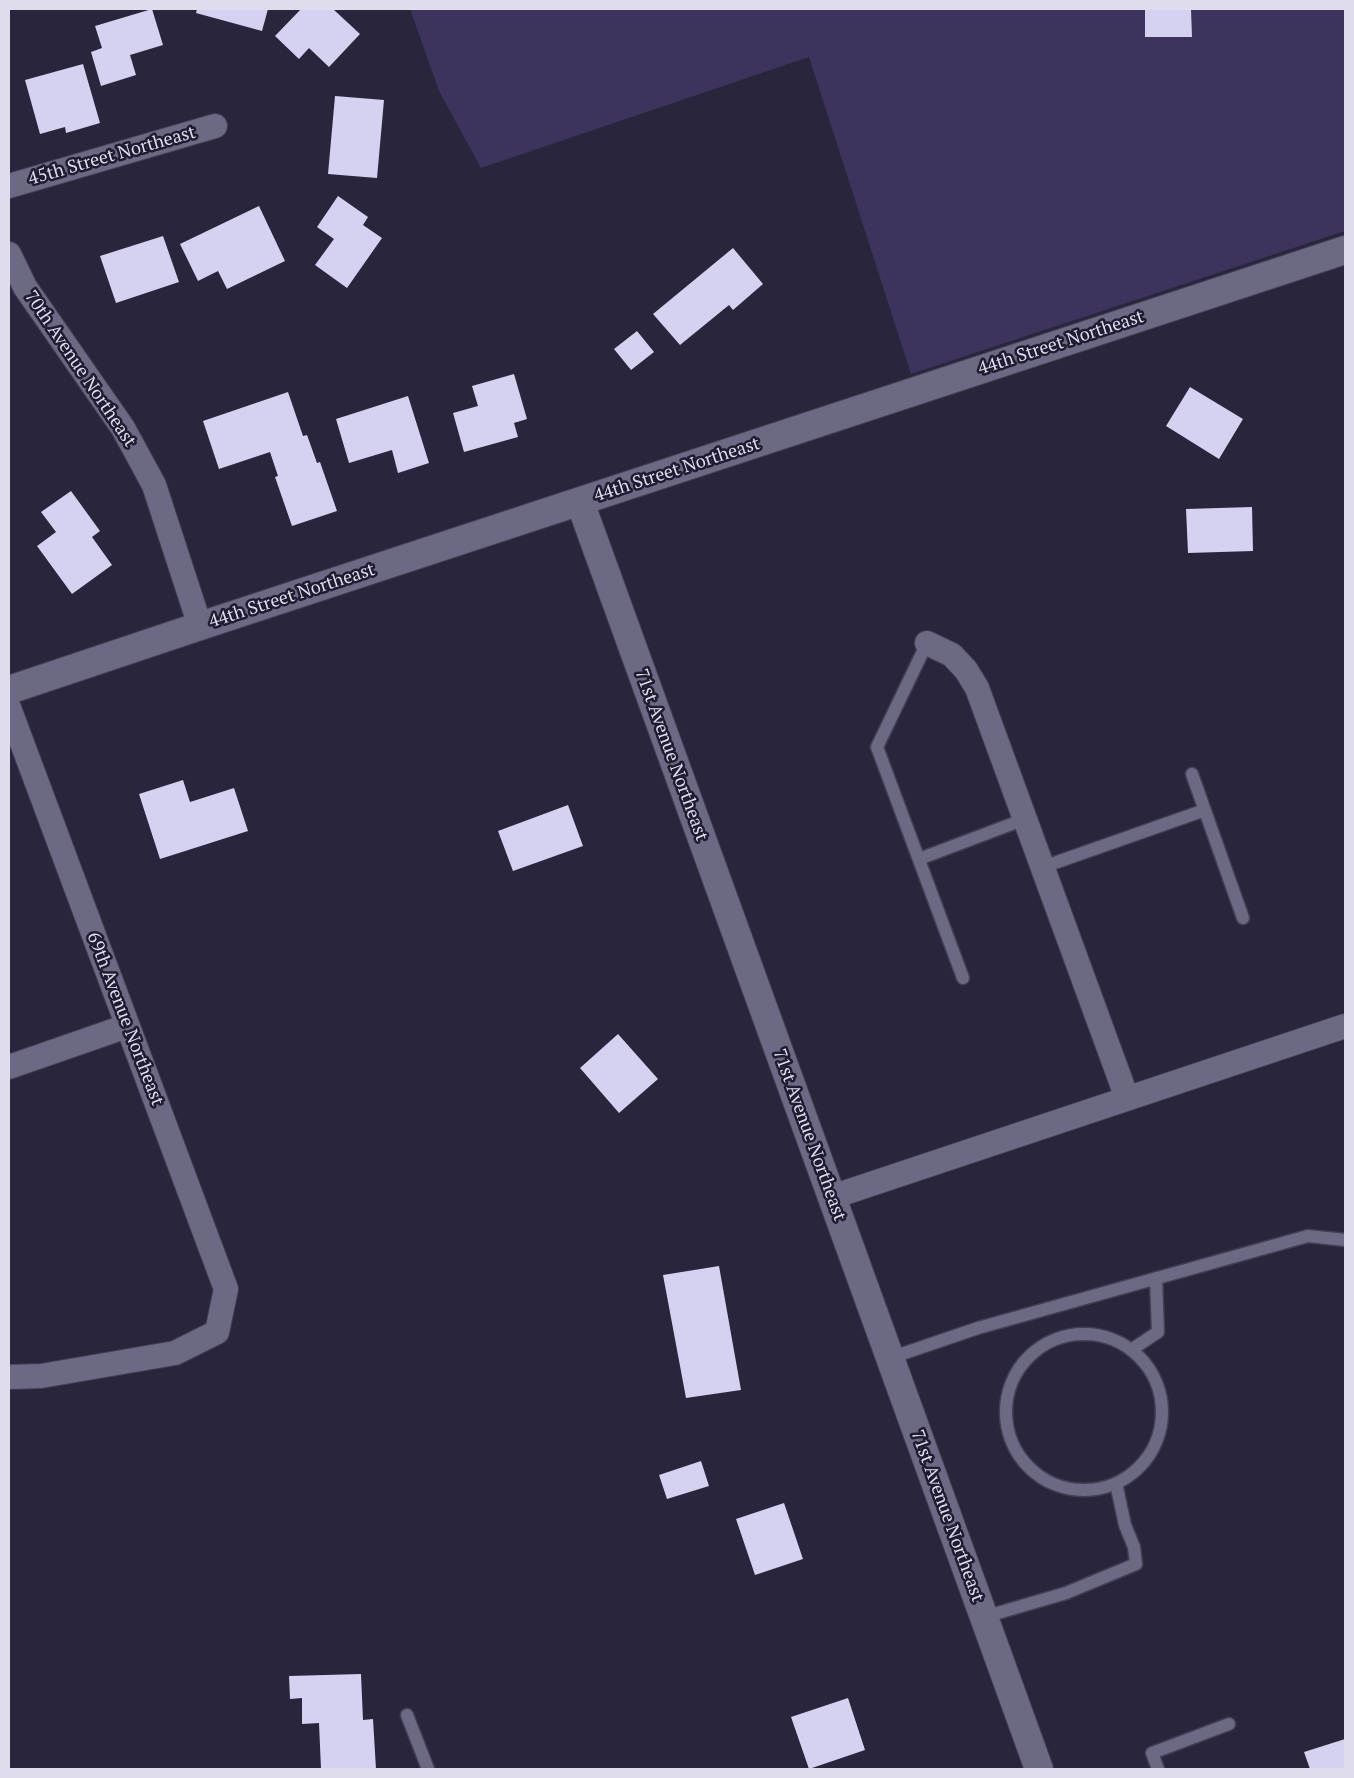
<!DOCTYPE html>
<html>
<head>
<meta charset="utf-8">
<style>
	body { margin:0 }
	#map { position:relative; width:1354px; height:1778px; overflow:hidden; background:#29253c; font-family:"PT Serif",serif }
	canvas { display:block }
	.frame { position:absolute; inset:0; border:10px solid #dfdded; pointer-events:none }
</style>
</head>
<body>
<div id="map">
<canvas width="1354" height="1778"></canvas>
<div class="frame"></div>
</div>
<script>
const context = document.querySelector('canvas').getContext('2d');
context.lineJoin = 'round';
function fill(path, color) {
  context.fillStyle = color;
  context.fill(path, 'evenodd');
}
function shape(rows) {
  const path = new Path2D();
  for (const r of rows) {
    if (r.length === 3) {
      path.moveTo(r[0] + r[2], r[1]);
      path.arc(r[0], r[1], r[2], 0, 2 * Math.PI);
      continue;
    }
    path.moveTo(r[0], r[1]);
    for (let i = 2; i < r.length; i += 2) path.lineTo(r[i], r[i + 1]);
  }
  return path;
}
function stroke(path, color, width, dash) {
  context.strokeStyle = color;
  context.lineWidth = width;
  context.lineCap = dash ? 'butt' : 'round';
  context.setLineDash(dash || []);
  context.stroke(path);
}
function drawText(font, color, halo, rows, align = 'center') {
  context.font = font + ' "PT Serif",serif';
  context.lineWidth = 5;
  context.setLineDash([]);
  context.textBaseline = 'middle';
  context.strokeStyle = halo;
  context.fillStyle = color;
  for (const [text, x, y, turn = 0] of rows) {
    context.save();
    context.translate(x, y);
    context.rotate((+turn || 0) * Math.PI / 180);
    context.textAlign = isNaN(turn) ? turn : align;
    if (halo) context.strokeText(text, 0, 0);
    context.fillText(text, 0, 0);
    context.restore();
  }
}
fill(shape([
	[410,9,1345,9,1345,231,911,374,809,57,481,168,439,91]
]), '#3c345d');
fill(shape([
	[152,9,163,45,130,55,136,75,101,86,91,52,102,48,95,26],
	[197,9,268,9,262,31,196,13],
	[301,9,333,9,360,34,329,67,309,48,299,59,275,36],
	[1145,9,1191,9,1192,37,1145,37],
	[83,64,100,123,66,133,65,127,40,134,25,80],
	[335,96,384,100,377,178,328,174],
	[338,196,368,217,363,225,382,238,347,288,315,265,334,239,317,227],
	[259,206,285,261,227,289,218,271,198,281,180,244],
	[163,236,179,282,116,303,100,256],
	[733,248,763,284,733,310,729,305,680,345,653,314],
	[637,331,654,352,631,370,614,349],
	[514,374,527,419,514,423,518,437,464,452,453,413,478,406,472,386],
	[1190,387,1243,419,1219,459,1166,426],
	[288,392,303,436,307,435,317,463,320,462,337,511,292,526,275,477,278,476,270,452,219,469,203,421],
	[408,396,429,463,398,473,392,450,349,463,336,419],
	[71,491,100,531,92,537,112,565,72,594,37,546,56,532,41,512],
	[1252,507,1253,551,1188,553,1186,509],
	[183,780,190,802,234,788,248,831,160,859,139,794],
	[568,805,583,846,513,871,498,831],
	[618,1034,658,1079,619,1113,580,1068],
	[719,1266,741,1390,686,1398,663,1275],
	[701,1461,709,1486,667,1499,659,1475],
	[784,1503,803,1559,755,1575,736,1519],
	[361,1674,363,1720,373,1719,376,1769,321,1769,319,1723,302,1724,302,1698,290,1699,289,1676],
	[848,1698,865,1750,809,1769,791,1717],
	[1345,1739,1345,1769,1310,1769,1304,1752]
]), '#d5d1f1');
const service = shape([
	[927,643,877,747,963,978],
	[1192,774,1243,918],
	[919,859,1025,819],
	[1043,867,1205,810],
	[1084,1412,78],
	[1131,1350,1158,1332,1156,1278],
	[890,1358,978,1328,1308,1236,1345,1240],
	[984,1617,1066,1593,1136,1564,1134,1547,1125,1525,1116,1483],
	[407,1715,428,1769],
	[1158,1769,1152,1753,1229,1724]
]);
const minor = shape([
	[9,186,215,126],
	[9,254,25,287,123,428,154,485,200,626],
	[927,643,952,655,966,670,977,688,1127,1098],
	[9,708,226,1289,217,1332,175,1353,41,1376,9,1377],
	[9,1067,127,1026],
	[832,1197,1345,1026]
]);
const tertiary = shape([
	[580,502,1039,1769],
	[9,690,200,626,1345,250]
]);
stroke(service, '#433f53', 15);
stroke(minor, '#433f53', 26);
stroke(tertiary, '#433f53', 30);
stroke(service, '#6c6984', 12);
stroke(minor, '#6c6984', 24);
stroke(tertiary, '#6c6984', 28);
drawText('18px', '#dfdded', '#1f1b31', [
	["45th Street Northeast",112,156,-16],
	["44th Street Northeast",1061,343,-18],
	["70th Avenue Northeast",80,369,56],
	["44th Street Northeast",677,470,-18],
	["44th Street Northeast",292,596,-18],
	["71st Avenue Northeast",671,755,70],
	["69th Avenue Northeast",125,1019,69],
	["71st Avenue Northeast",809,1135,70],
	["71st Avenue Northeast",947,1516,70]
]);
</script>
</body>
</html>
